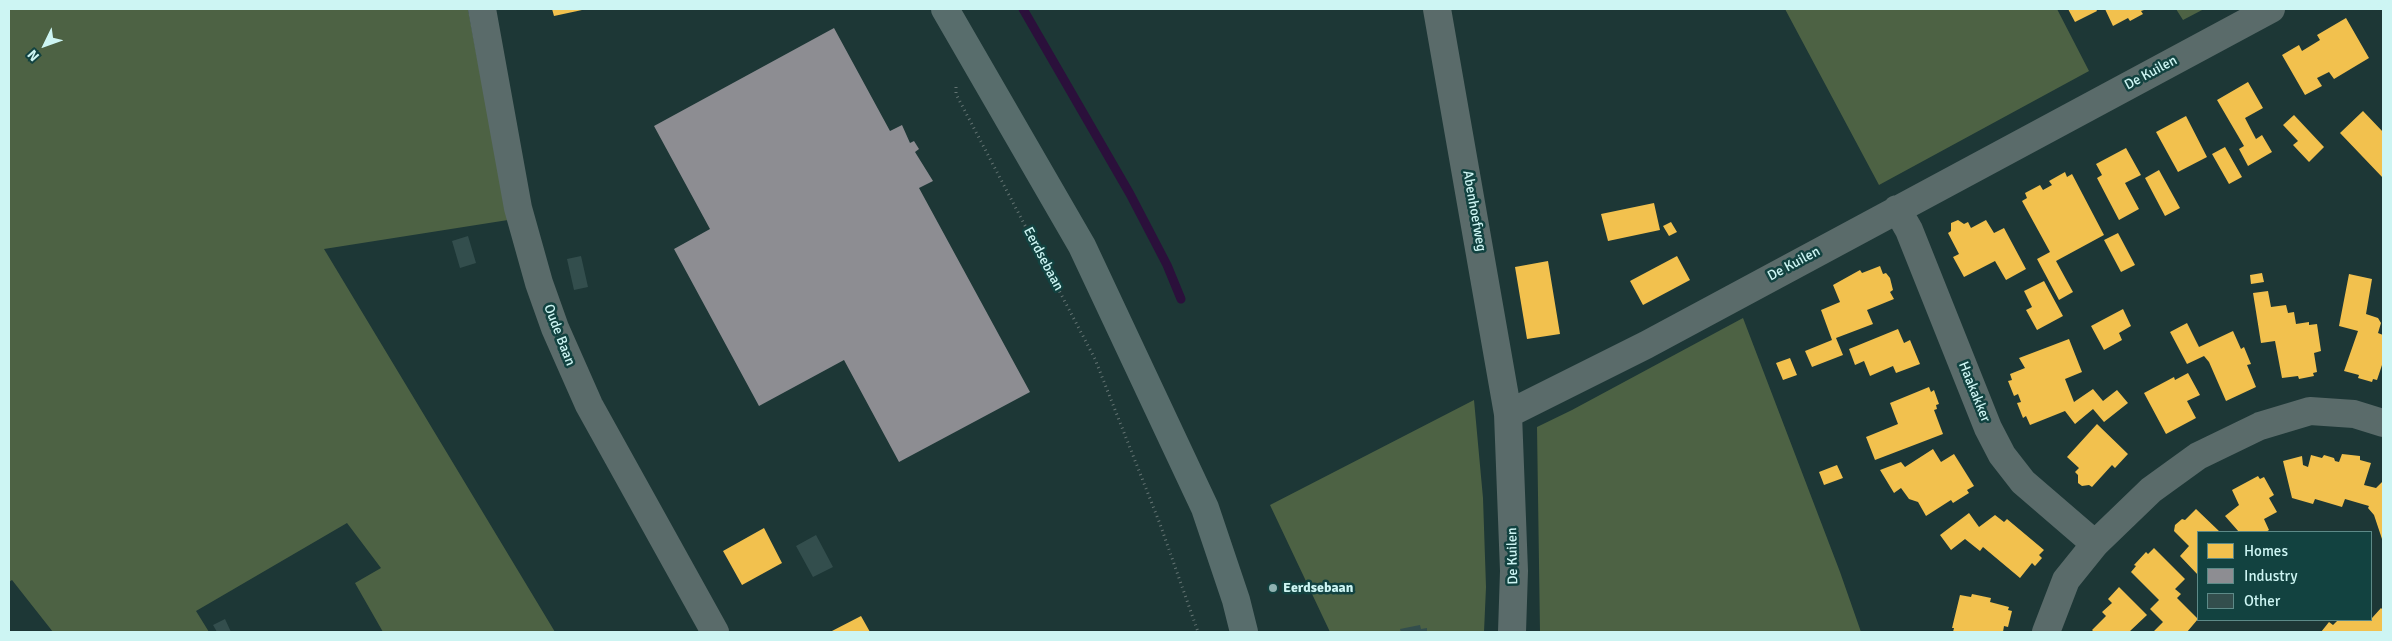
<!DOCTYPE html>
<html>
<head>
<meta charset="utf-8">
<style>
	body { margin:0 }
	#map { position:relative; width:2392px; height:641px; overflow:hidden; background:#1d3736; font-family:Signika,sans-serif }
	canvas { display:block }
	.frame { position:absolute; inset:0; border:10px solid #cdf5f3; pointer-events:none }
	.legend { position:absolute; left:2197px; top:531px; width:175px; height:90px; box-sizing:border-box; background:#124240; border:1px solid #5d8a88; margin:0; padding:6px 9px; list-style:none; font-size:15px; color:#cdf5f3 }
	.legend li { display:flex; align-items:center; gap:10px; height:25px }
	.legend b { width:25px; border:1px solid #5d8a88 }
	.north { position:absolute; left:20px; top:20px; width:50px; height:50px; -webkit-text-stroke:4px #124240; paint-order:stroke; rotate:228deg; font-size:14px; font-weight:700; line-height:20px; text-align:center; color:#cdf5f3 }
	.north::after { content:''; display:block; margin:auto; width:18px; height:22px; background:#cdf5f3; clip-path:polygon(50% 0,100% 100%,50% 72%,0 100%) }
</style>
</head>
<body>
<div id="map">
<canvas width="2392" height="641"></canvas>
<div class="frame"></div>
<ul class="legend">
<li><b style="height:14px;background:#f2c14e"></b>Homes</li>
<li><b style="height:14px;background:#8d8d92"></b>Industry</li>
<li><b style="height:14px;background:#334e4d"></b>Other</li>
</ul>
<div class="north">N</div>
</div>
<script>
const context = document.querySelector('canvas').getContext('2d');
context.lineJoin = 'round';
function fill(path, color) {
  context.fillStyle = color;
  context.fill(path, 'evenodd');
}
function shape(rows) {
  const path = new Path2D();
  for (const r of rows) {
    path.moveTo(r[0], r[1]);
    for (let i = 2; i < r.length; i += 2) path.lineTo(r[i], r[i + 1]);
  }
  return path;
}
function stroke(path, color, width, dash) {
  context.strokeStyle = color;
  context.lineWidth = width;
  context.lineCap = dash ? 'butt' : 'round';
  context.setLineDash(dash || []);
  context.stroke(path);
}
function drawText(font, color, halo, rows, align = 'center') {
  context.font = font + ' Signika,sans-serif';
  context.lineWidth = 5;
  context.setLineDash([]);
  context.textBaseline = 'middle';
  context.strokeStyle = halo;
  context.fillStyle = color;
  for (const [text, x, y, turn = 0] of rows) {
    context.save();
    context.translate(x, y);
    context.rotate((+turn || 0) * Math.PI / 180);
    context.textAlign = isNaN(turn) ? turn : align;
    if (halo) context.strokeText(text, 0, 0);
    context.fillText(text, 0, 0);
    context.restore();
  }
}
fill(shape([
	[9,9,468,9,508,220,324,249,555,632,383,632,355,583,381,568,347,523,196,611,209,632,53,632,12,580,9,582],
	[1785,9,2057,9,2089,71,1879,185],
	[2176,9,2204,9,2183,20],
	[1743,318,1840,572,1861,632,1540,632,1537,427,1572,410],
	[1474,400,1483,498,1486,587,1484,632,1330,632,1270,505]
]), '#4d6244');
fill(shape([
	[552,9,582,9,582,10,554,16],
	[2068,9,2096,9,2097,11,2075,22],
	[2105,9,2147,9,2141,11,2143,14,2130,21,2128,18,2113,26],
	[2346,18,2369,58,2334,79,2329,72,2317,78,2322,86,2305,95,2282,55,2299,45,2302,51,2320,40,2317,35],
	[2248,82,2263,108,2245,118,2256,139,2262,135,2272,152,2248,166,2239,149,2244,146,2217,100],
	[2363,111,2383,132,2383,178,2340,133],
	[2294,115,2324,147,2309,162,2293,145,2298,141,2283,125],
	[2186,116,2207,157,2178,172,2156,132],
	[2225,147,2242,177,2229,184,2212,154],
	[2126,148,2141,175,2125,183,2139,209,2119,220,2097,178,2102,175,2096,164],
	[2159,170,2180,208,2165,216,2145,178],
	[2065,172,2067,177,2072,174,2104,235,2056,261,2073,292,2059,300,2037,259,2050,252,2022,201,2027,198,2025,193,2040,185,2043,190,2052,185,2049,181],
	[1654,203,1660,230,1608,241,1601,214],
	[1958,220,1964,224,1968,222,1971,228,1986,220,1994,233,2004,228,2026,269,2006,280,1995,261,1964,277,1953,257,1959,254,1948,233,1951,231,1951,223],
	[1671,222,1677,232,1669,236,1663,226],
	[2118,233,2135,265,2121,272,2104,240],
	[1677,256,1690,280,1643,305,1630,281],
	[1548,261,1560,334,1527,339,1515,267],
	[1880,266,1883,274,1886,273,1890,278,1893,290,1890,292,1894,299,1867,310,1873,324,1836,338,1843,355,1812,367,1805,351,1832,340,1821,310,1840,302,1833,285,1860,270,1862,273],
	[2262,273,2264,282,2251,284,2250,275],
	[2349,274,2372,279,2366,314,2378,318,2381,323,2378,333,2383,335,2383,362,2377,380,2373,379,2372,382,2358,378,2359,375,2344,371,2358,331,2339,326],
	[2044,281,2063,316,2037,330,2026,310,2032,307,2024,291],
	[2268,291,2271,307,2286,305,2288,313,2294,312,2296,324,2309,322,2309,325,2317,324,2321,351,2314,353,2317,372,2313,373,2314,376,2299,379,2298,376,2282,378,2275,341,2261,343,2253,293],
	[2123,309,2131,326,2119,333,2122,340,2104,350,2091,326],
	[2187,323,2199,347,2233,331,2241,349,2244,347,2251,364,2247,365,2256,387,2226,401,2209,362,2204,356,2187,364,2170,332],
	[1898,329,1904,343,1910,340,1920,364,1896,373,1893,366,1870,376,1864,361,1855,365,1849,349],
	[2069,339,2082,372,2065,379,2074,402,2093,389,2103,401,2117,390,2128,403,2104,422,2093,409,2075,424,2065,411,2030,425,2026,416,2023,418,2017,403,2021,402,2018,394,2014,396,2008,381,2012,380,2010,374,2025,368,2019,358],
	[1790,358,1797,375,1783,380,1776,363],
	[2188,373,2200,395,2187,401,2196,418,2166,434,2144,393,2174,377,2175,380],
	[1929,387,1931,392,1934,390,1939,404,1936,405,1937,409,1934,410,1943,434,1875,460,1866,437,1898,424,1890,403],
	[2097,424,2128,454,2115,468,2112,465,2092,487,2089,485,2082,486,2078,483,2078,475,2075,472,2079,468,2067,457],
	[1933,449,1941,462,1954,454,1974,486,1967,490,1969,493,1953,503,1951,500,1926,516,1918,502,1909,499,1901,488,1894,493,1880,470,1901,462,1905,467],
	[2342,454,2360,456,2360,460,2371,463,2364,485,2376,488,2383,481,2383,542,2374,515,2368,508,2369,506,2345,499,2342,507,2315,499,2313,504,2292,498,2283,461,2302,456,2303,465,2308,467,2311,455,2322,458,2324,455,2334,458,2335,461,2339,462],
	[1837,465,1843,478,1824,485,1819,472],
	[2258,476,2260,479,2264,477,2274,495,2269,498,2277,512,2264,519,2269,530,2266,532,2239,532,2225,516,2239,505,2232,490],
	[2196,509,2220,532,2198,532,2198,575,2180,556,2189,546,2174,531,2175,525,2182,519,2185,520],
	[1969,513,1979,527,1995,515,2004,522,2007,519,2044,550,2039,555,2042,558,2035,566,2032,563,2020,578,1983,547,1980,551,1965,539,1951,550,1940,535],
	[764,528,782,563,742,585,723,551],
	[2154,548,2185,579,2175,589,2181,594,2177,598,2198,619,2187,632,2153,632,2163,622,2150,609,2159,600,2131,572,2136,566,2134,565,2146,552,2148,554],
	[2119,587,2147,615,2129,632,2094,632,2092,630,2106,616,2102,612,2112,603,2108,599],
	[1972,594,1991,598,1990,602,2009,607,2008,610,2012,611,2008,627,2004,626,2003,632,1953,632,1954,628,1952,628,1960,595,1971,597],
	[2381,608,2383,610,2383,632,2321,632,2329,622,2333,625,2338,620,2371,620,2371,616,2372,618],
	[861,616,870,632,830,632]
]), '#f2c14e');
fill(shape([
	[834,28,890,131,902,125,910,143,914,141,919,149,915,152,933,181,919,188,1030,392,899,462,844,360,759,406,674,249,710,229,654,126]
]), '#8d8d92');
stroke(shape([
	[1023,9,1130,194,1167,265,1181,299]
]), '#2b103b', 9);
fill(shape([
	[468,236,476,263,460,268,452,241],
	[581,256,588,287,574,290,567,259],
	[816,535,833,567,813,577,796,546],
	[225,619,231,632,217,632,213,625],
	[1420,625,1421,629,1427,628,1427,632,1401,632,1400,629]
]), '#334e4d');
stroke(shape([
	[956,87,956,94,1095,359,1160,524,1198,632]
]), '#647473', 3, [1, 4]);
stroke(shape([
	[482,9,518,208,539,283,555,328,589,405,715,632],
	[1437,9,1508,414,1514,571,1512,632],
	[1897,209,1909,230,1988,428,2002,455,2023,482,2095,544],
	[1508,414,1646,345,2271,9],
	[2046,632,2066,580,2095,544,2151,490,2198,456,2260,426,2310,411,2354,414,2383,423]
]), '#5a6b6a', 28);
stroke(shape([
	[945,9,1082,246,1205,508,1236,600,1244,632]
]), '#586d6c', 28);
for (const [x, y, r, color] of [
	[1273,588,5,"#8fb2b1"]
]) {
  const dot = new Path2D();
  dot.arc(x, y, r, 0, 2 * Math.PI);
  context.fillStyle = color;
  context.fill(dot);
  stroke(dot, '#124240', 2);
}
drawText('14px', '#cdf5f3', '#124240', [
	["De Kuilen",2151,73,-28],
	["Abenhoefweg",1474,211,80],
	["Eerdsebaan",1043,259,62],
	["De Kuilen",1794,264,-28],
	["Oude Baan",559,335,69],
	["Haakakker",1974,392,68],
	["De Kuilen",1513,556,-91]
]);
drawText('bold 14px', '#cdf5f3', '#124240', [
	["Eerdsebaan",1283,588]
], 'left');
</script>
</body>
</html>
